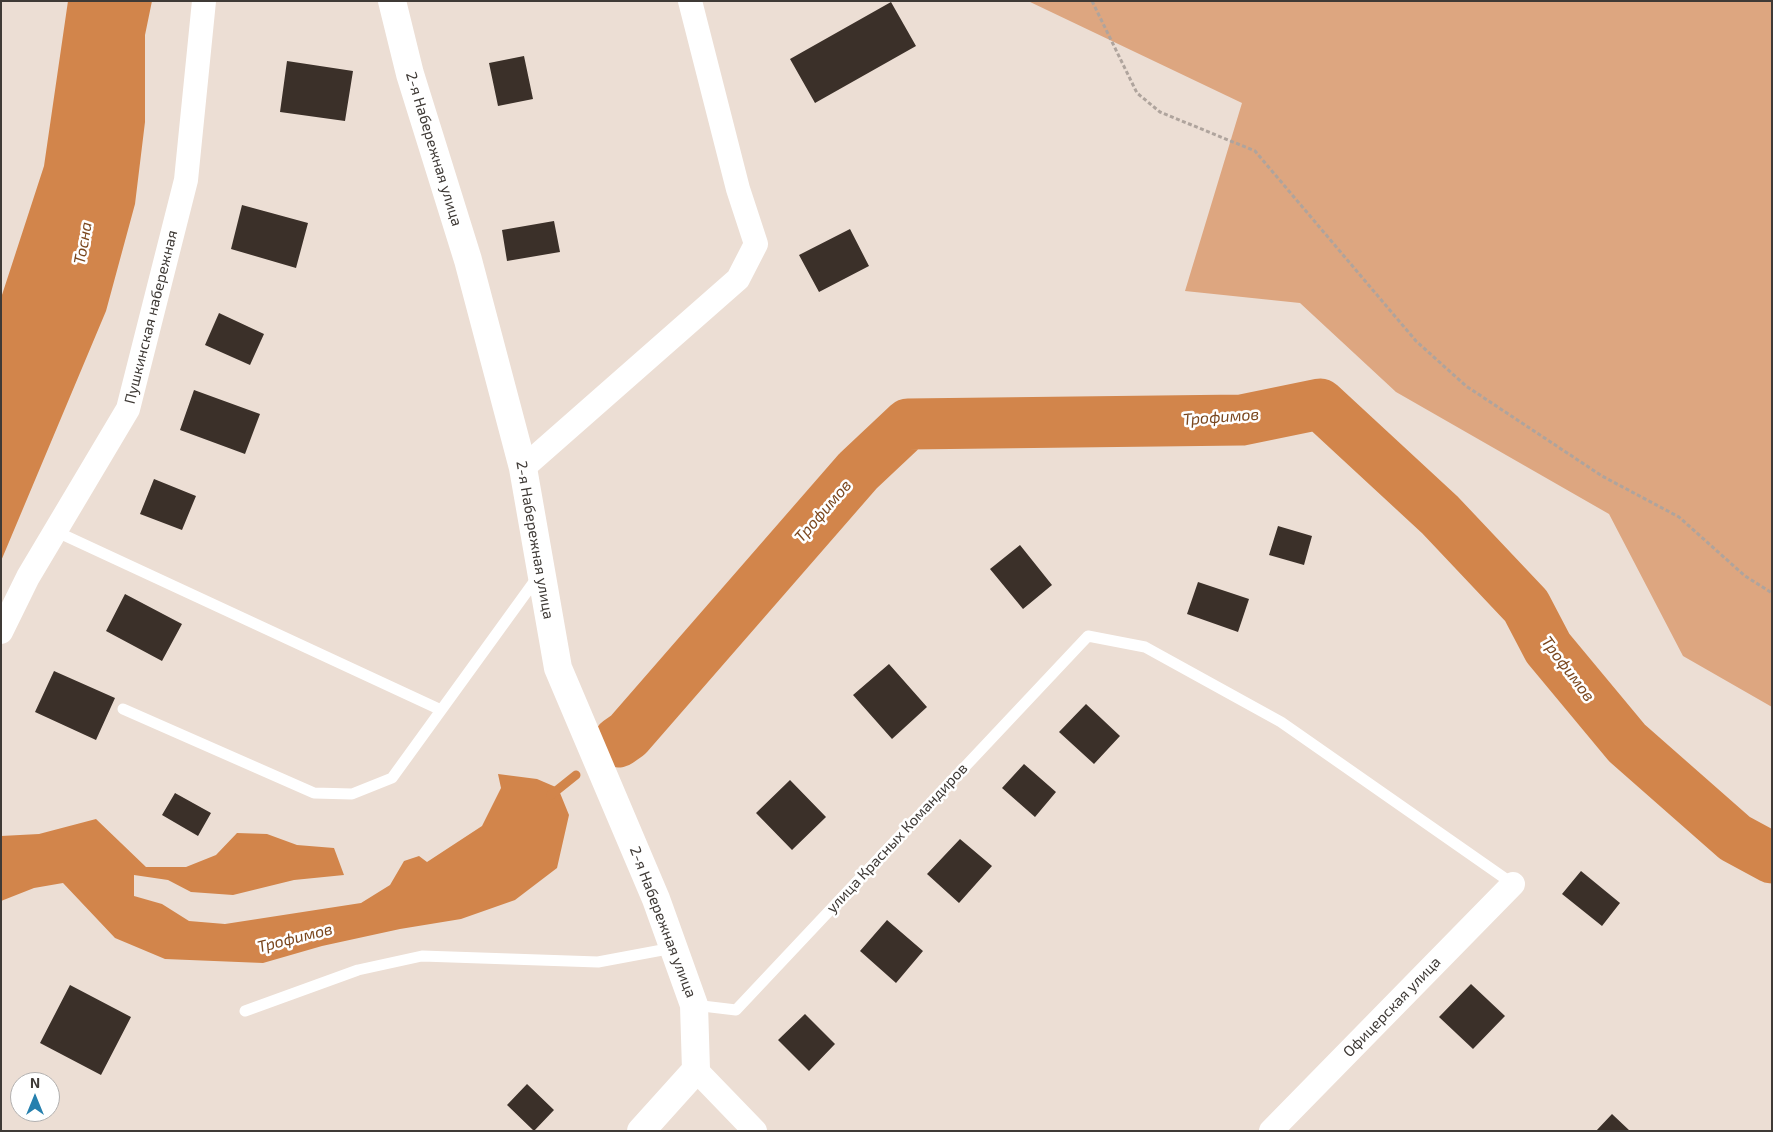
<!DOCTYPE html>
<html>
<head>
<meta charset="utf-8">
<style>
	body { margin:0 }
	#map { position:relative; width:1773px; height:1132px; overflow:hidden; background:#ecded4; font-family:"Exo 2",sans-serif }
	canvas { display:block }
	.frame { position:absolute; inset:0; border:2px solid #3f3a36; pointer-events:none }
	.north { position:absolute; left:10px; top:1072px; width:50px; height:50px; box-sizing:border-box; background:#fff; border:1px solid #b2b0af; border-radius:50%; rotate:0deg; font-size:14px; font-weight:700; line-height:20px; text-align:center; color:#3f3a36 }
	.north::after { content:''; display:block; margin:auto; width:18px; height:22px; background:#2680ae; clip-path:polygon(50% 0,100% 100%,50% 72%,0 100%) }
</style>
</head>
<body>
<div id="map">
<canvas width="1773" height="1132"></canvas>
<div class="frame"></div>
<div class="north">N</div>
</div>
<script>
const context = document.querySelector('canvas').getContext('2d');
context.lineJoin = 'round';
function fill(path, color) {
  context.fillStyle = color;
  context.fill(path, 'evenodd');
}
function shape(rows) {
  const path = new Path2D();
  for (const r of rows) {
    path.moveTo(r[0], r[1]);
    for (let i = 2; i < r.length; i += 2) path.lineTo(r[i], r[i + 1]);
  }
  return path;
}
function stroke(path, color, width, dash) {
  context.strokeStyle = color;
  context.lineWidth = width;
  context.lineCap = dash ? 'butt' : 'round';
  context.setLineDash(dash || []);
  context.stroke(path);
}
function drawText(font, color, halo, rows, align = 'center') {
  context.font = font + ' "Exo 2",sans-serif';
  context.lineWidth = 5;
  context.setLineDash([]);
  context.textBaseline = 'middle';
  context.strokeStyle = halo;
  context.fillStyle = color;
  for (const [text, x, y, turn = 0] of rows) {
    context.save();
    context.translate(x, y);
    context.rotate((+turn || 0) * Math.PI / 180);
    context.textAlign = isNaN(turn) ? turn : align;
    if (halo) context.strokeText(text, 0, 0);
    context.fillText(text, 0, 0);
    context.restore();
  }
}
fill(shape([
	[1028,1,1772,1,1772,707,1683,656,1609,514,1396,392,1300,303,1185,291,1242,103]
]), '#dda680');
fill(shape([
	[68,1,152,1,145,35,145,122,135,204,106,311,1,561,1,298,44,166],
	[498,774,537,779,558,788,569,815,557,868,515,900,461,919,400,929,322,946,263,963,165,959,115,938,63,883,34,888,1,901,1,836,39,834,96,819,146,867,186,867,216,855,237,833,267,834,297,845,334,848,344,875,294,880,233,895,191,892,168,880,134,875,134,896,162,904,189,921,225,924,361,903,390,885,404,861,419,856,427,862,482,826,501,788]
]), '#d2854b');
stroke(shape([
	[551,795,576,775]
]), '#d2854b', 9);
stroke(shape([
	[618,742,628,735,858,471,908,424,1242,420,1320,404,1440,515,1526,606,1548,648,1627,743,1735,838,1772,858]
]), '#d2854b', 51);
fill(shape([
	[891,2,916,46,815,103,790,59],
	[524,56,533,99,498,106,489,63],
	[287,61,353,71,345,121,280,112],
	[242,205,308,223,296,268,231,249],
	[554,221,560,252,507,261,502,230],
	[850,229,869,266,819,292,799,255],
	[219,313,264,334,250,365,205,345],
	[194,390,260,414,245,454,180,430],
	[154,479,196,496,182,530,140,514],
	[1278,526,1312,536,1304,565,1269,555],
	[1020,545,1052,585,1023,609,990,569],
	[1198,582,1249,599,1238,632,1187,614],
	[125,594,182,624,162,661,106,631],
	[889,664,927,707,892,739,853,695],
	[54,671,115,698,96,740,35,712],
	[1086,704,1120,736,1094,764,1059,732],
	[1024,764,1056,792,1035,817,1002,788],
	[790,780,826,817,792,850,756,813],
	[175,793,211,813,198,836,162,815],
	[960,839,992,866,959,903,927,874],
	[1581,871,1620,903,1602,926,1562,894],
	[887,920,923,951,896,983,860,951],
	[1471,984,1505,1016,1473,1049,1439,1017],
	[70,985,131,1017,101,1075,40,1043],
	[805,1014,835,1044,809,1071,778,1040],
	[527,1084,554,1110,534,1131,507,1105],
	[1612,1114,1630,1131,1596,1131]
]), '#3b3029');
stroke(shape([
	[1092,1,1137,93,1160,112,1255,151,1416,341,1466,386,1602,476,1679,517,1745,576,1772,593]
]), '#afa49d', 3, [4, 2.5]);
stroke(shape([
	[55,531,441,710],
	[123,709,314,793,352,794,392,778,539,575],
	[694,1005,736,1010,1088,636,1145,647,1281,722,1513,884],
	[245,1011,358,970,422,956,598,962,673,948]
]), '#fff', 11);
stroke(shape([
	[523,468,738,279,756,244,738,189,690,1],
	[1,632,28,577,128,409,186,180,204,1],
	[696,1070,755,1131],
	[1271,1131,1513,884]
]), '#fff', 24);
stroke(shape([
	[392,1,410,74,468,260,523,468,558,668,656,899,694,1005,696,1070,641,1131]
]), '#fff', 28);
drawText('15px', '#3f3a36', '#fff', [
	["2-я Набережная улица",434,149,73],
	["Пушкинская набережная",151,317,-76],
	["2-я Набережная улица",535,540,80],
	["улица Красных Командиров",897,838,-47],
	["2-я Набережная улица",663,922,69],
	["Офицерская улица",1392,1007,-46]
]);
drawText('italic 16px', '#7b471e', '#fff', [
	["Тосна",83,243,-80],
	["Трофимов",1221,417,-4],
	["Трофимов",823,511,-49],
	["Трофимов",1568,669,53],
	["Трофимов",295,938,-14]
]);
</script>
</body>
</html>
